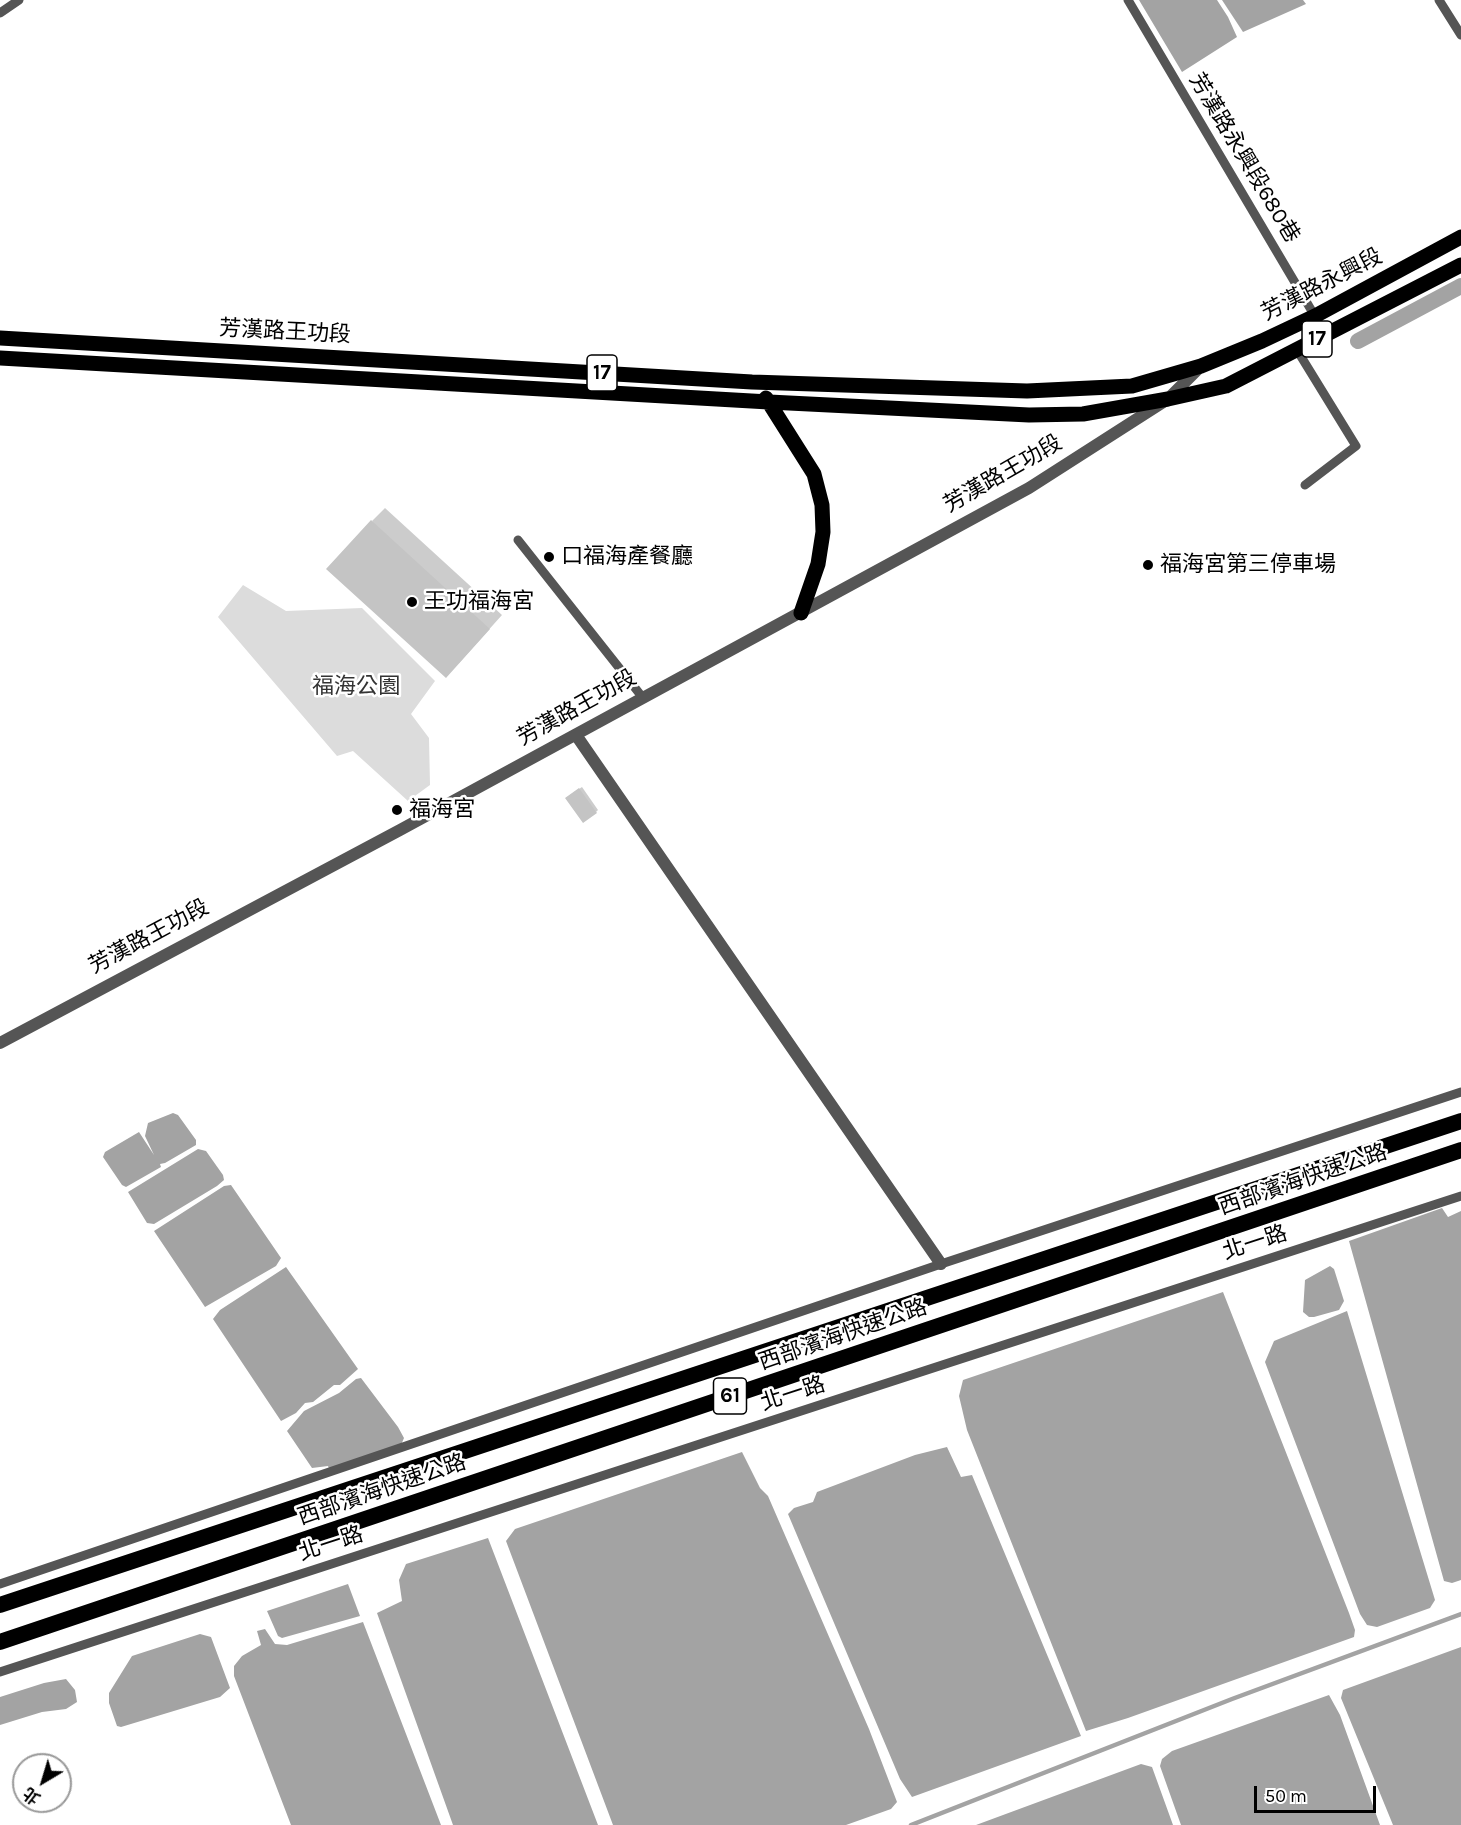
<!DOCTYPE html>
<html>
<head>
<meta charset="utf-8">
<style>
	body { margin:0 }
	#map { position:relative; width:1461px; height:1825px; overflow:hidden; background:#fff; font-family:Karla,"Noto Sans TC",sans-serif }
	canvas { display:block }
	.north { position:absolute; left:12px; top:1753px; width:60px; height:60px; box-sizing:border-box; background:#fff; border:2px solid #999; border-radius:50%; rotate:218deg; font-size:16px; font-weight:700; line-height:24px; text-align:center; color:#000 }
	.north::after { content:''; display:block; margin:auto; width:21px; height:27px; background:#000; clip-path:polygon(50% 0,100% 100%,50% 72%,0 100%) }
	.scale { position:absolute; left:1254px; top:1786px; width:122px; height:27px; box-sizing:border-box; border:3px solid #000; border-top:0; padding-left:8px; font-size:18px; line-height:21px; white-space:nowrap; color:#000; -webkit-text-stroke:4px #fff; paint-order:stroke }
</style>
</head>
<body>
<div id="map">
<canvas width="1461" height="1825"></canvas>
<div class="north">北</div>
<div class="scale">50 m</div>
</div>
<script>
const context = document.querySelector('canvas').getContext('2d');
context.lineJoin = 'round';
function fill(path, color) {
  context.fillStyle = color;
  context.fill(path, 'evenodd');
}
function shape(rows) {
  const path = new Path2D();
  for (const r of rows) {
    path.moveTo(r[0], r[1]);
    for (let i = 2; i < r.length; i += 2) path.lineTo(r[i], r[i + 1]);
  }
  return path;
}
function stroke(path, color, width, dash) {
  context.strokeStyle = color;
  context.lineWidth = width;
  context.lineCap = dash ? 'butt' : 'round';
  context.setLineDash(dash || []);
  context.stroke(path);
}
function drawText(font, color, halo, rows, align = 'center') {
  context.font = font + ' Karla,"Noto Sans TC",sans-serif';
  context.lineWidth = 5;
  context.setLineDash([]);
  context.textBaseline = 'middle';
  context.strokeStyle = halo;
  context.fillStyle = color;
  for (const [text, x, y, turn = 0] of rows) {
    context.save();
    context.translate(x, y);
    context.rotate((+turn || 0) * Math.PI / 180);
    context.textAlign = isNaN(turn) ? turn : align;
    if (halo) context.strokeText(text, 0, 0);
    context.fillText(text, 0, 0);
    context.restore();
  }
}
fill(shape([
	[243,585,286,611,362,608,435,681,411,714,429,738,430,785,408,801,353,751,337,756,218,617]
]), '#dcdcdc');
fill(shape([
	[1139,0,1217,0,1228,17,1237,37,1182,72],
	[1222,0,1303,0,1306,4,1243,32],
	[173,1113,178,1115,196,1140,196,1145,165,1163,160,1164,161,1167,126,1187,122,1185,103,1157,105,1152,139,1132,154,1155,145,1136,148,1123],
	[198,1149,206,1151,223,1175,224,1180,217,1186,154,1224,147,1223,128,1192],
	[231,1185,281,1258,276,1266,205,1307,154,1231,224,1186],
	[1442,1208,1448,1217,1461,1211,1461,1580,1452,1583,1444,1581,1349,1241],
	[1330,1266,1334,1269,1344,1301,1339,1310,1314,1317,1309,1317,1303,1312,1305,1280],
	[286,1267,358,1369,340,1385,334,1385,313,1402,305,1403,296,1413,281,1421,213,1319,220,1310],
	[1223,1292,1349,1613,1355,1630,1354,1637,1128,1718,1086,1731,967,1430,959,1396,963,1380],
	[1347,1311,1435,1600,1430,1608,1377,1627,1367,1625,1360,1614,1265,1362,1274,1341],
	[361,1378,398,1427,404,1438,401,1445,330,1471,328,1466,312,1468,287,1431,304,1411,339,1393,356,1379],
	[947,1447,961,1477,972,1475,1081,1736,912,1797,900,1779,788,1514,794,1508,813,1502,817,1492,915,1455],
	[742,1452,760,1488,768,1496,869,1729,897,1802,891,1809,846,1825,613,1825,506,1541,515,1529],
	[488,1538,598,1825,453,1825,377,1613,402,1601,399,1580,406,1564],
	[348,1584,360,1616,282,1638,278,1636,267,1611],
	[363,1622,441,1825,291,1825,234,1676,234,1666,242,1656,261,1645,257,1631,265,1629,275,1644,287,1645],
	[200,1634,211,1637,230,1688,220,1697,121,1727,117,1726,109,1703,109,1693,132,1656],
	[1461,1647,1461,1825,1393,1825,1341,1698,1343,1690],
	[66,1679,75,1690,77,1702,66,1709,42,1712,0,1725,0,1697,44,1683],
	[1329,1695,1340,1715,1380,1825,1181,1825,1160,1766,1162,1759,1172,1751],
	[1141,1764,1152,1767,1173,1825,976,1825]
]), '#a3a3a3');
fill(shape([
	[385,508,502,615,459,663,372,521],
	[582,787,598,810,596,812,570,795]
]), '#0003');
stroke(shape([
	[911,1825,1232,1699,1461,1614]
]), '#a3a3a3', 4.5);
stroke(shape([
	[1358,341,1461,286]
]), '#a3a3a3', 16);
fill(shape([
	[371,520,490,629,446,678,326,569],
	[579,788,597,813,583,823,565,798]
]), '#c4c4c4');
stroke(shape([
	[1128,0,1326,335],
	[1439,0,1461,35],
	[0,13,19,0],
	[1297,350,1356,446,1305,485],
	[518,540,643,698],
	[0,1584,941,1264,1461,1092],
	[0,1672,1461,1196]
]), '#555', 9);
stroke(shape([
	[576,735,941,1264],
	[0,1043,400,830,1029,488,1168,399,1201,366]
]), '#555', 12);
stroke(shape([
	[0,338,752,382,1027,391,1132,386,1201,366,1262,341,1315,316,1461,237],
	[0,358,769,402,1029,415,1083,414,1168,399,1226,386,1461,265],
	[766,398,814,474,822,505,823,532,818,564,801,613]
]), '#000', 15);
stroke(shape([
	[0,1605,1461,1121],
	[0,1642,1461,1150]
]), '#000', 16);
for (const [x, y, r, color] of [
	[549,557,6,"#000"],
	[1148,565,6,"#000"],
	[412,602,6,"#000"],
	[397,810,6,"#000"]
]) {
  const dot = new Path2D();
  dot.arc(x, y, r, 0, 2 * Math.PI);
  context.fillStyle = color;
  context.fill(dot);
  stroke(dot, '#fff', 2);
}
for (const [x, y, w] of [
	[1317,339,30],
	[602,373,30],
	[730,1396,33]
]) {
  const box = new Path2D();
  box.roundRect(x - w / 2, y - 18, w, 36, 4.5);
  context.fillStyle = '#fff';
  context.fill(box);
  stroke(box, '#000', 1.5);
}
drawText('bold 21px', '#000', null, [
	["17",1317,339],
	["17",602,373],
	["61",730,1396]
]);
drawText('22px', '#000', '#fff', [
	["芳漢路永興段680巷",1244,158,59],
	["芳漢路永興段",1322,285,-27],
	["芳漢路王功段",285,332,3],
	["芳漢路王功段",1003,474,-30],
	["芳漢路王功段",577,708,-29],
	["芳漢路王功段",149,937,-28],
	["西部濱海快速公路",1303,1180,-19],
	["北一路",1255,1243,-18],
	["西部濱海快速公路",843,1335,-19],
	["北一路",793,1394,-18],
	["西部濱海快速公路",382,1490,-19],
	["北一路",331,1544,-18]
]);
drawText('22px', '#000', '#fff', [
	["口福海產餐廳",561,557],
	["福海宮第三停車場",1160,565],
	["王功福海宮",424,602],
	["福海宮",409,810]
], 'left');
drawText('22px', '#333', '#fff', [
	["福海公園",356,687]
]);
</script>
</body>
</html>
